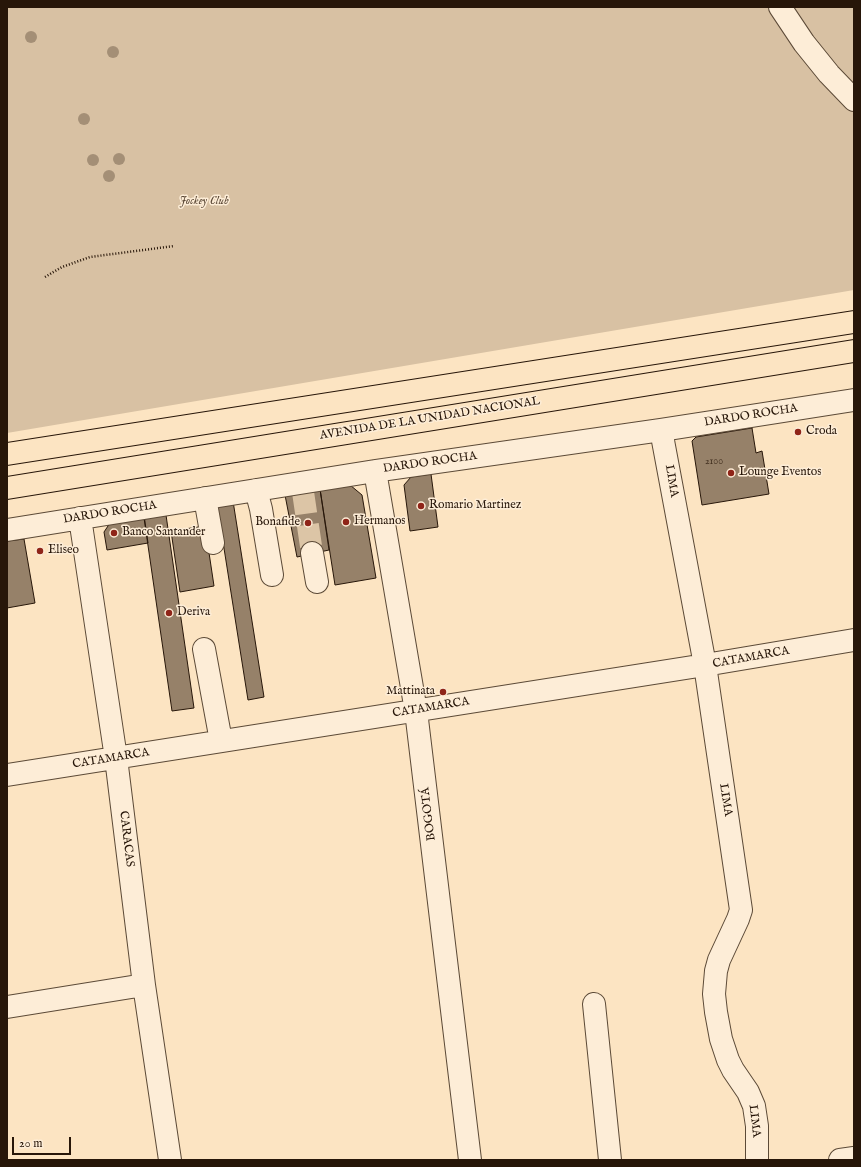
<!DOCTYPE html>
<html>
<head>
<meta charset="utf-8">
<style>
	body { margin:0 }
	#map { position:relative; width:861px; height:1167px; overflow:hidden; background:#fce4c2; font-family:"IM FELL English",serif }
	canvas { display:block }
	.frame { position:absolute; inset:0; border:8px solid #271609; pointer-events:none }
	.scale { position:absolute; left:12px; top:1137px; width:59px; height:18px; box-sizing:border-box; border:2px solid #271609; border-top:0; padding-left:5px; font-size:12px; line-height:14px; white-space:nowrap; color:#271609; -webkit-text-stroke:3px #fdedd7; paint-order:stroke }
</style>
</head>
<body>
<div id="map">
<canvas width="861" height="1167"></canvas>
<div class="frame"></div>
<div class="scale">20 m</div>
</div>
<script>
const context = document.querySelector('canvas').getContext('2d');
context.lineJoin = 'round';
function fill(path, color) {
  context.fillStyle = color;
  context.fill(path, 'evenodd');
}
function shape(rows) {
  const path = new Path2D();
  for (const r of rows) {
    path.moveTo(r[0], r[1]);
    for (let i = 2; i < r.length; i += 2) path.lineTo(r[i], r[i + 1]);
  }
  return path;
}
function stroke(path, color, width, dash) {
  context.strokeStyle = color;
  context.lineWidth = width;
  context.lineCap = dash ? 'butt' : 'round';
  context.setLineDash(dash || []);
  context.stroke(path);
}
function drawText(font, color, halo, rows, align = 'center') {
  context.font = font + ' "IM FELL English",serif';
  context.lineWidth = 3;
  context.setLineDash([]);
  context.textBaseline = 'middle';
  context.strokeStyle = halo;
  context.fillStyle = color;
  for (const [text, x, y, turn = 0] of rows) {
    context.save();
    context.translate(x, y);
    context.rotate((+turn || 0) * Math.PI / 180);
    context.textAlign = isNaN(turn) ? turn : align;
    if (halo) context.strokeText(text, 0, 0);
    context.fillText(text, 0, 0);
    context.restore();
  }
}
fill(shape([
	[7,7,854,7,854,290,7,433]
]), '#d8c1a3');
const building = shape([
	[752,428,756,453,762,451,769,494,702,505,692,441,696,437,752,428],
	[431,474,438,527,410,531,404,485,411,477,431,474],
	[350,485,362,495,376,578,335,585,320,489,350,485],
	[320,489,329,550,297,557,285,495,320,489],
	[233,501,264,697,248,700,217,504,233,501],
	[144,515,148,543,107,550,104,532,112,520,144,515],
	[166,515,194,708,172,711,144,518,166,515],
	[205,526,214,586,180,592,171,531,205,526],
	[24,539,35,603,7,608,7,541,24,539]
]);
fill(building, '#968169');
stroke(building, '#271609', 1);
stroke(shape([
	[303,492,312,553]
]), '#dcc5a6', 22, [22, 11]);
const minor = shape([
	[780,7,804,43,829,74,854,100],
	[661,430,705,665,741,910,738,919,719,960,716,971,714,994,716,1012,721,1039,728,1060,733,1070,748,1092,754,1106,757,1126,757,1160],
	[375,471,416,711,470,1160],
	[256,490,261,509,272,575],
	[205,498,213,543],
	[80,518,116,758,144,985,170,1160],
	[7,530,375,471,661,430,854,400],
	[312,553,317,582],
	[204,649,221,741],
	[7,775,705,665,854,640],
	[594,1004,610,1160],
	[7,1007,144,985],
	[840,1160,854,1158]
]);
const major = shape([
	[7,454,854,322],
	[7,488,854,351]
]);
stroke(minor, '#5c4a37', 24);
stroke(major, '#271609', 24);
stroke(shape([
	[45,277,62,267,90,257,174,246]
]), '#271609', 2.5, [1, 2]);
stroke(minor, '#fdedd7', 22);
stroke(major, '#fce4c2', 22);
context.fillStyle = '#a48f76';
for (const [x, y] of [
	[31,37],
	[113,52],
	[84,119],
	[119,159],
	[93,160],
	[109,176]
]) {
  context.beginPath();
  context.arc(x, y, 6, 0, 2 * Math.PI);
  context.fill();
}
for (const [x, y, r, color] of [
	[798,432,4,"#8f2418"],
	[731,473,4,"#8f2418"],
	[421,506,4,"#8f2418"],
	[346,522,4,"#8f2418"],
	[308,523,4,"#8f2418"],
	[114,533,4,"#8f2418"],
	[40,551,4,"#8f2418"],
	[169,613,4,"#8f2418"],
	[443,692,4,"#8f2418"]
]) {
  const dot = new Path2D();
  dot.arc(x, y, r, 0, 2 * Math.PI);
  context.fillStyle = color;
  context.fill(dot);
  stroke(dot, '#fdedd7', 1.5);
}
drawText('10px', '#433121', null, [
	["2100",714,462]
]);
drawText('italic 12px', '#5c4937', '#fdedd7', [
	["Jockey Club",204,202]
]);
drawText('12px', '#271609', '#fdedd7', [
	["DARDO ROCHA",751,416,-9],
	["AVENIDA DE LA UNIDAD NACIONAL",430,419,-9],
	["DARDO ROCHA",430,463,-8],
	["LIMA",671,481,80],
	["DARDO ROCHA",110,513,-9],
	["CATAMARCA",751,658,-10],
	["CATAMARCA",431,708,-9],
	["CATAMARCA",111,759,-9],
	["LIMA",725,800,81],
	["BOGOTÁ",429,814,-97],
	["CARACAS",126,839,83],
	["LIMA",754,1121,83]
]);
drawText('12px', '#271609', '#fdedd7', [
	["Croda",806,432],
	["Lounge Eventos",739,473],
	["Romario Martinez",429,506],
	["Hermanos",354,522],
	["Bonafide",300,523,"right"],
	["Banco Santander",122,533],
	["Eliseo",48,551],
	["Deriva",177,613],
	["Mattinata",435,692,"right"]
], 'left');
</script>
</body>
</html>
